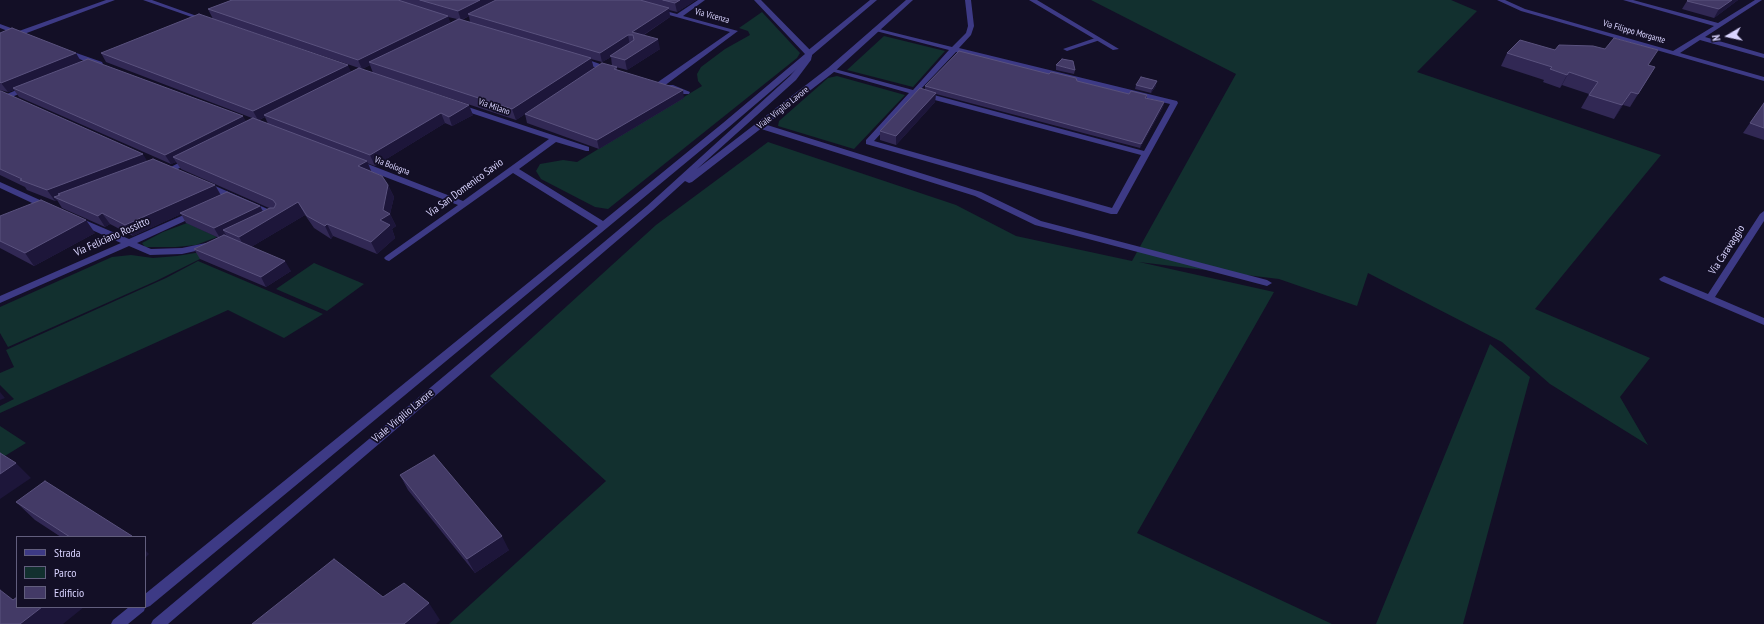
<!DOCTYPE html>
<html>
<head>
<meta charset="utf-8">
<style>
	body { margin:0 }
	#map { position:relative; width:1764px; height:624px; overflow:hidden; background:#130f26; font-family:"PT Sans Narrow",sans-serif }
	canvas { display:block }
	.legend { position:absolute; left:16px; top:536px; width:130px; height:72px; box-sizing:border-box; background:#130f26; border:1px solid #625e7d; margin:0; padding:5px 7px; list-style:none; font-size:12px; color:#d9d4ff }
	.legend li { display:flex; align-items:center; gap:8px; height:20px }
	.legend b { width:20px; border:1px solid #625e7d }
	.north { position:absolute; left:1708px; top:16px; width:40px; height:40px; -webkit-text-stroke:3px #130f26; paint-order:stroke; rotate:261deg; font-size:11px; font-weight:700; line-height:16px; text-align:center; color:#d9d4ff }
	.north::after { content:''; display:block; margin:auto; width:14px; height:18px; background:#d9d4ff; clip-path:polygon(50% 0,100% 100%,50% 72%,0 100%) }
</style>
</head>
<body>
<div id="map">
<canvas width="1764" height="624"></canvas>
<ul class="legend">
<li><b style="height:5px;background:#3d3a85"></b>Strada</li>
<li><b style="height:11px;background:#12302f"></b>Parco</li>
<li><b style="height:11px;background:#433a66"></b>Edificio</li>
</ul>
<div class="north">N</div>
</div>
<script>
const context = document.querySelector('canvas').getContext('2d');
context.lineJoin = 'round';
function fill(path, color) {
  context.fillStyle = color;
  context.fill(path, 'evenodd');
}
function shape(rows) {
  const path = new Path2D();
  for (const r of rows) {
    path.moveTo(r[0], r[1]);
    for (let i = 2; i < r.length; i += 2) path.lineTo(r[i], r[i + 1]);
  }
  return path;
}
function stroke(path, color, width, dash) {
  context.strokeStyle = color;
  context.lineWidth = width;
  context.lineCap = dash ? 'butt' : 'round';
  context.setLineDash(dash || []);
  context.stroke(path);
}
function drawText(font, color, halo, rows, align = 'center') {
  context.font = font + ' "PT Sans Narrow",sans-serif';
  context.lineWidth = 3.5;
  context.setLineDash([]);
  context.textBaseline = 'middle';
  context.strokeStyle = halo;
  context.fillStyle = color;
  for (const [text, x, y, turn = 0] of rows) {
    context.save();
    context.translate(x, y);
    context.rotate((+turn || 0) * Math.PI / 180);
    context.textAlign = isNaN(turn) ? turn : align;
    if (halo) context.strokeText(text, 0, 0);
    context.fillText(text, 0, 0);
    context.restore();
  }
}
fill(shape([
	[1091,0,1451,0,1477,11,1417,72,1661,155,1535,309,1650,358,1620,397,1648,445,1550,384,1502,342,1368,273,1357,306,1279,279,1139,262,1274,292,1137,533,1332,624,449,624,606,481,490,376,656,225,768,142,956,205,1016,236,1132,261,1236,74],
	[762,12,800,53,797,58,608,209,595,207,541,179,536,171,540,164,563,160,577,162,702,86,698,81,697,74,701,67,725,49,750,35,748,31,739,28],
	[884,36,945,51,913,87,847,70],
	[837,76,905,95,854,149,778,126,779,121,828,78],
	[187,223,217,237,196,245,176,247,145,247,142,243,163,232],
	[240,239,156,281,8,347,0,333,0,307,112,257,131,255,153,258,177,256,201,252],
	[198,261,323,314,284,338,228,310,0,413,0,406,14,399,0,385,0,373,14,367,6,350,166,278],
	[314,263,364,284,327,311,276,289],
	[1490,344,1530,377,1463,624,1376,624],
	[0,426,26,443,0,459]
]), '#12302f');
fill(shape([
	[965,0,971,0,974,26,971,35,959,48,1177,101,1178,103,1117,214,1111,214,866,144,866,140,909,93,827,70,831,68,913,90,949,50,872,30,875,28,952,47,966,33,968,26,965,0],
	[956,52,1170,104,1144,151,919,91,956,52],
	[916,95,1141,155,1112,208,874,141,916,95],
	[1098,37,1101,39,1100,40,1067,51,1063,49,1098,37]
]), '#3d3a85');
fill(shape([
	[106,0,115,0,24,34,23,35,0,42,0,38,13,33,0,28,0,24,19,31,106,0],
	[143,0,152,0,208,20,203,21,143,0],
	[698,0,705,0,683,16,738,31,664,86,658,86,658,82,730,32,655,11,658,9,677,14,698,0],
	[754,0,761,0,812,52,812,56,729,127,150,606,145,608,144,611,128,624,111,624,113,620,129,607,145,607,145,594,598,226,513,173,389,261,386,260,384,258,386,256,458,205,354,165,354,161,360,161,463,201,549,139,456,108,456,104,459,104,589,147,589,151,586,151,556,142,519,169,603,221,723,123,805,54,754,0],
	[1029,0,1037,0,1119,49,1113,50,1029,0],
	[1497,0,1505,0,1525,9,1673,51,1714,26,1623,0,1633,0,1718,23,1755,0,1762,0,1705,37,1764,54,1764,58,1700,40,1680,53,1764,77,1764,81,1521,11,1497,0],
	[65,49,102,62,103,64,96,66,63,52,61,51,65,49],
	[577,58,583,58,614,69,607,71,577,62,577,58],
	[667,85,673,85,690,92,689,94,683,94,667,89,667,85],
	[26,86,29,86,33,88,0,102,0,97,26,86],
	[758,124,764,124,981,192,1041,221,1267,280,1272,283,1267,286,1035,225,975,196,758,128,758,124],
	[188,158,191,158,195,160,174,171,168,171,167,169,188,158],
	[0,182,51,205,52,207,51,209,45,209,0,188,0,182],
	[206,182,279,214,280,216,276,219,273,218,203,187,202,185,203,183,206,182],
	[195,210,199,213,198,215,137,243,151,249,182,248,206,243,209,244,211,246,209,248,182,254,150,255,129,246,0,303,0,296,121,243,74,222,73,220,74,218,80,218,129,239,195,210],
	[1764,211,1764,221,1715,297,1764,318,1764,325,1661,281,1659,279,1664,276,1708,294,1760,214,1764,211]
]), '#3d3a85');
fill(shape([
	[870,0,877,0,812,55,811,60,796,80,697,169,828,68,906,0,913,0,834,72,692,182,689,183,685,181,653,210,168,624,151,624,153,620,647,206,790,76,804,60,806,52,870,0]
]), '#3d3a85');
fill(shape([
	[232,0,696,0,677,12,669,10,670,17,644,35,660,49,627,70,612,66,611,57,602,62,591,59,594,69,516,120,392,79,473,115,452,126,445,123,375,166,367,163,371,172,388,185,394,197,390,214,396,226,392,229,395,238,377,254,333,236,331,239,314,228,305,215,251,247,291,271,266,287,200,259,194,249,219,238,186,223,181,214,133,236,110,224,105,227,62,208,57,200,55,201,27,190,25,187,0,175,0,91,147,161,215,185,221,195,260,206,263,211,269,208,181,169,176,162,171,164,19,97,14,90,8,92,0,90,0,33,246,121,252,118,106,62,101,53,351,72,359,68,213,19,208,9],
	[469,16,470,22,462,20],
	[448,17,457,19,450,23],
	[370,65,373,73,362,69],
	[265,117,268,124,259,120],
	[1738,0,1714,18,1682,9,1687,1],
	[1555,50,1649,66,1655,67,1630,107,1623,105,1614,119,1581,108,1589,94,1562,85,1560,88,1543,82,1544,80,1501,66,1507,53],
	[1056,65,1075,70,1074,74,1056,70],
	[617,67,617,70,684,98,599,149,527,123,525,114],
	[1077,81,1129,94,1147,95,1147,98,1164,102,1163,107,1140,148,936,94,935,102,896,145,880,140,880,131,925,90,925,86],
	[1136,85,1156,86,1151,93,1135,89],
	[1764,103,1764,140,1743,133],
	[0,216,95,233,34,266,0,248],
	[400,475,509,550,475,573,408,490],
	[16,502,132,536,133,537,61,537,35,520]
]), '#312854');
fill(shape([
	[480,0,502,0,468,14,469,16,461,20,458,11],
	[680,0,696,0,677,12,675,3],
	[1732,0,1738,0,1714,18,1719,9],
	[669,8,670,17,634,41,632,32],
	[448,16,451,25,369,62,370,65,362,69,358,60],
	[628,35,630,45,610,56,611,57,602,62,600,53],
	[658,39,660,49,627,70,625,60],
	[76,53,82,63,13,88,14,90,8,92,1,83],
	[591,58,594,69,516,120,512,109],
	[348,65,352,74,264,115,265,117,258,120,253,111],
	[1569,72,1562,85,1560,88,1567,75],
	[1157,81,1156,86,1151,93,1152,89],
	[683,90,684,98,599,149,597,140],
	[1631,92,1623,105,1614,119,1622,105],
	[936,93,935,102,896,145,896,136],
	[1164,102,1163,107,1140,148,1141,144],
	[469,105,473,115,452,126,449,117],
	[441,113,445,123,375,166,370,155],
	[243,116,248,125,173,157,176,162,171,164,165,155],
	[143,154,149,164,60,195,58,194,61,198,54,197,57,200,55,201,47,190],
	[367,161,372,173,358,166],
	[215,185,221,196,180,213,181,214,133,236,125,225],
	[388,185,394,197,390,214,396,226,392,229,395,238,377,254,371,242,380,220],
	[298,202,305,215,246,250,239,237],
	[260,206,265,216,223,230,226,235,220,238,214,228],
	[102,213,110,224,105,227,98,216],
	[86,220,95,233,34,266,25,253],
	[327,224,333,236,331,239,325,226],
	[285,261,291,271,266,287,261,277],
	[0,392,5,398,0,400],
	[16,463,31,478,0,499,0,474],
	[502,536,509,550,475,573,467,559],
	[145,550,149,554,145,558],
	[429,603,440,620,436,624,404,624],
	[42,607,84,607,63,624,20,624]
]), '#1d163a');
const building = shape([
	[232,0,398,0,448,16,358,60,208,9,232,0],
	[420,0,480,0,458,11,420,0],
	[496,0,640,0,669,8,632,32,658,39,625,60,610,56,634,40,633,35,628,35,600,53,468,14,496,0],
	[663,0,680,0,675,3,663,0],
	[1688,0,1732,0,1719,9,1687,1,1688,0],
	[199,14,348,65,253,111,101,53,199,14],
	[459,19,591,58,512,109,369,62,459,19],
	[12,28,76,53,1,83,0,82,0,33,12,28],
	[1614,38,1658,50,1648,65,1655,67,1638,94,1631,92,1622,105,1589,95,1598,82,1569,72,1567,75,1550,69,1552,67,1507,53,1520,40,1555,50,1559,45,1593,46,1605,49,1614,38],
	[959,51,1049,74,1051,72,1076,78,1077,81,1129,94,1131,91,1147,95,1145,98,1164,102,1141,144,925,86,959,51],
	[88,59,243,116,165,155,13,88,88,59],
	[1062,59,1073,61,1075,70,1056,65,1062,59],
	[602,63,617,67,614,69,683,90,597,140,525,114,602,63],
	[359,68,469,105,449,117,441,113,370,155,264,115,359,68],
	[1141,77,1157,81,1152,89,1136,85,1141,77],
	[920,88,936,93,896,136,880,131,920,88],
	[0,91,1,91,143,154,47,190,20,180,22,179,0,169,0,91],
	[1764,103,1764,128,1750,123,1764,103],
	[253,118,367,161,358,166,382,176,388,185,383,210,390,214,380,220,390,225,371,242,327,224,325,226,307,216,298,202,239,237,223,230,270,208,274,208,276,204,273,200,173,157,253,118],
	[153,159,215,185,125,225,102,213,98,216,54,197,60,195,58,194,153,159],
	[227,192,260,206,214,228,180,213,227,192],
	[41,200,86,220,25,253,0,241,0,216,41,200],
	[224,235,285,261,261,277,194,249,224,235],
	[0,453,16,463,0,474,0,453],
	[434,455,502,536,467,559,400,475,434,455],
	[45,481,132,536,131,537,70,537,16,502,45,481],
	[334,559,383,597,404,583,429,603,404,624,252,624,334,559],
	[0,590,13,600,17,597,17,607,42,607,20,624,0,624,0,590]
]);
fill(building, '#433a66');
stroke(building, '#5a527e', 1);
drawText('9px', '#d9d4ff', '#130f26', [
	["Via Vicenza",712,16,15],
	["Via Filippo Morgante",1634,32,16],
	["Via Milano",494,107,19],
	["Viale Virgilio Lavore",783,108,-38],
	["Via Bologna",392,166,21]
]);
drawText('11px', '#d9d4ff', '#130f26', [
	["Via San Domenico Savio",465,188,-36],
	["Via Feliciano Rossitto",112,237,-24],
	["Via Caravaggio",1727,250,-57],
	["Viale Virgilio Lavore",403,416,-40]
]);
</script>
</body>
</html>
